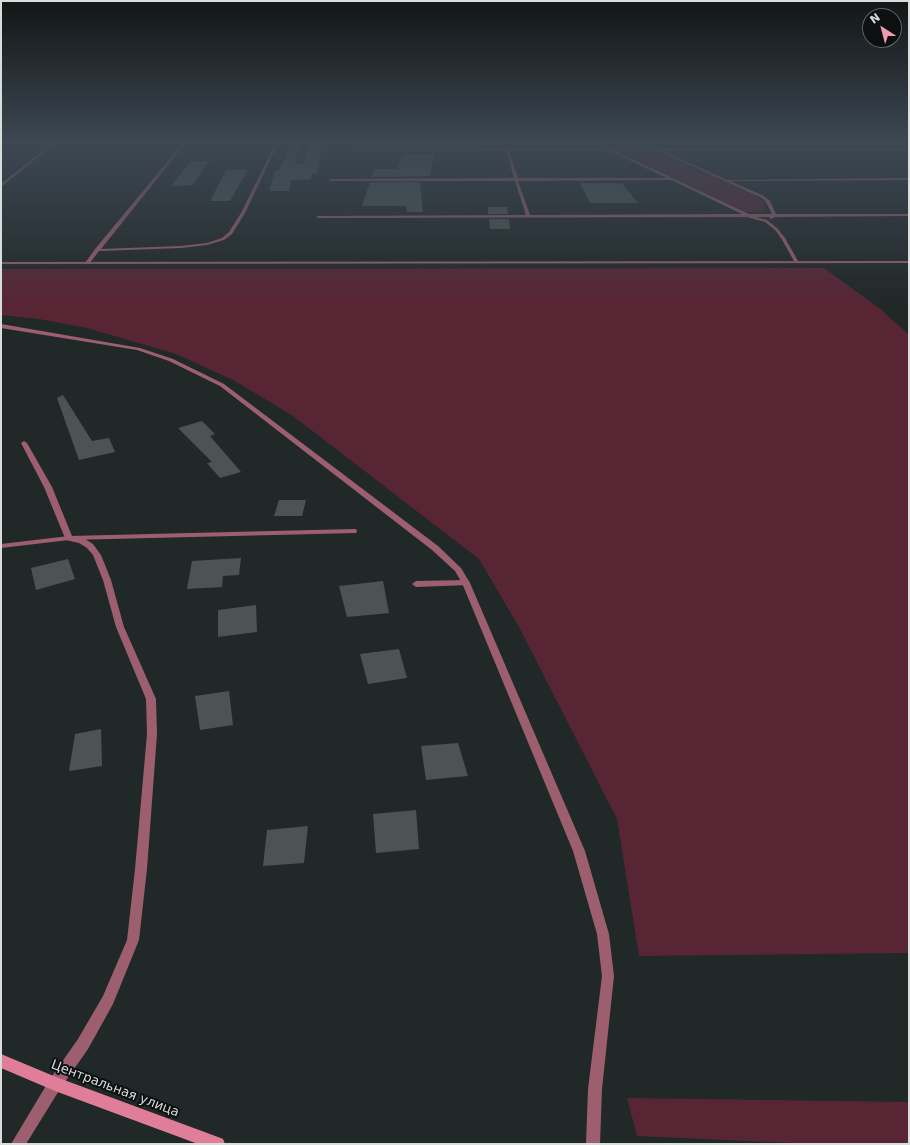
<!DOCTYPE html>
<html>
<head>
<meta charset="utf-8">
<style>
	body { margin:0 }
	#map { position:relative; width:910px; height:1145px; overflow:hidden; background:#212828; font-family:"DejaVu Sans",sans-serif }
	canvas { display:block }
	.frame { position:absolute; inset:0; border:2px solid #d8dddc; pointer-events:none }
	.north { position:absolute; left:862px; top:8px; width:40px; height:40px; box-sizing:border-box; background:#0d1010; border:1px solid #5e6262; border-radius:50%; rotate:324deg; font-size:11px; font-weight:700; line-height:16px; text-align:center; color:#d8dddc }
	.north::after { content:''; display:block; margin:auto; width:14px; height:18px; background:#f19ab1; clip-path:polygon(50% 0,100% 100%,50% 72%,0 100%) }
</style>
</head>
<body>
<div id="map">
<canvas width="910" height="1145"></canvas>
<div class="frame"></div>
<div class="north">N</div>
</div>
<script>
const context = document.querySelector('canvas').getContext('2d');
context.lineJoin = 'round';
function fill(path, color) {
  context.fillStyle = color;
  context.fill(path, 'evenodd');
}
function shape(rows) {
  const path = new Path2D();
  for (const r of rows) {
    path.moveTo(r[0], r[1]);
    for (let i = 2; i < r.length; i += 2) path.lineTo(r[i], r[i + 1]);
  }
  return path;
}
function drawText(font, color, halo, rows, align = 'center') {
  context.font = font + ' "DejaVu Sans",sans-serif';
  context.lineWidth = 4;
  context.setLineDash([]);
  context.textBaseline = 'middle';
  context.strokeStyle = halo;
  context.fillStyle = color;
  for (const [text, x, y, turn = 0] of rows) {
    context.save();
    context.translate(x, y);
    context.rotate((+turn || 0) * Math.PI / 180);
    context.textAlign = isNaN(turn) ? turn : align;
    if (halo) context.strokeText(text, 0, 0);
    context.fillText(text, 0, 0);
    context.restore();
  }
}
fill(shape([
	[604,144,641,144,754,194,764,202,764,211,752,213,744,211],
	[824,268,879,308,909,335,909,953,639,956,617,819,519,627,479,559,293,416,235,381,176,354,87,328,39,319,1,315,1,269],
	[627,1098,909,1102,909,1144,815,1144,637,1136]
]), '#582535');
fill(shape([
	[291,144,299,144,295,164,303,164,308,144,322,144,317,174,311,174,311,179,291,180,289,191,269,191,275,170,279,170],
	[402,154,434,154,430,176,371,177,374,169,398,169],
	[191,161,209,161,193,185,171,186],
	[226,170,248,170,230,201,210,201],
	[370,182,420,182,423,212,407,212,406,206,362,206],
	[580,183,622,183,638,203,590,203],
	[488,207,507,207,508,214,488,214],
	[489,219,509,219,510,229,490,229],
	[63,395,92,441,109,438,115,452,79,460,57,398],
	[202,421,215,434,210,436,241,472,220,478,207,463,212,462,178,428],
	[279,500,306,500,302,516,274,516],
	[241,558,239,575,223,576,222,587,187,589,192,561],
	[68,559,75,579,36,590,31,568],
	[383,581,389,613,347,617,339,586],
	[256,605,257,632,218,637,218,610],
	[399,649,407,678,368,684,360,654],
	[229,691,233,725,200,730,195,696],
	[101,729,102,766,69,771,75,734],
	[458,743,468,776,426,780,421,746],
	[416,810,419,849,376,853,373,814],
	[308,826,304,863,263,866,267,830]
]), '#4b5453');
fill(shape([
	[51,144,54,144,1,187,1,184,51,144],
	[182,144,185,144,101,249,181,246,207,243,222,238,229,232,241,213,275,144,278,144,245,213,232,234,224,240,207,245,181,248,99,251,89,264,85,264,85,263,95,249,182,144],
	[504,144,507,144,508,149,606,149,597,144,601,144,749,214,772,214,766,202,762,198,644,144,648,144,659,149,909,149,909,151,663,151,727,180,909,178,909,180,730,181,764,196,770,201,776,214,909,214,909,216,775,217,771,219,769,218,770,217,756,217,767,220,777,228,785,238,798,261,796,262,794,261,781,238,775,230,765,222,747,217,318,218,316,217,318,216,526,215,515,181,331,181,329,180,331,179,514,178,506,151,337,150,505,149,504,144],
	[509,151,610,151,666,178,518,178,509,151],
	[671,180,742,214,530,215,518,181,671,180],
	[353,529,356,529,357,531,356,533,69,540,1,548,1,544,69,536,353,529],
	[466,580,469,581,470,583,469,585,416,587,412,584,416,581,466,580],
	[55,1077,60,1079,62,1084,60,1089,26,1144,11,1144,50,1079,55,1077]
]), '#9d5f70');
fill(shape([
	[909,261,909,263,1,264,1,262,909,261],
	[1,324,140,348,173,359,224,384,438,546,461,568,470,583,585,851,609,934,614,976,602,1089,600,1144,586,1144,588,1089,602,976,597,934,573,851,462,583,455,571,432,550,220,386,169,361,137,350,1,328,1,324],
	[24,441,27,443,52,487,72,536,85,539,93,544,101,555,111,580,124,627,156,699,157,734,147,869,139,940,113,1004,88,1049,60,1089,55,1091,50,1089,48,1084,50,1079,78,1039,103,996,127,940,135,869,147,734,146,699,116,627,103,580,93,555,87,548,79,543,66,540,65,538,44,487,21,443,24,441]
]), '#9d5f70');
fill(shape([
	[1,1054,56,1077,218,1137,223,1139,225,1144,198,1144,55,1091,1,1068,1,1054]
]), '#e07e9a');
const sky = context.createLinearGradient(0, 0, 0, 305);
sky.addColorStop(0, '#121616');
sky.addColorStop(0.47, '#3d4853');
sky.addColorStop(1, '#3d485300');
context.fillStyle = sky;
context.fillRect(0, 0, 910, 305);
drawText('13px', '#d8dddc', '#0d1010', [
	["Центральная улица",115,1089,21]
]);
</script>
</body>
</html>
